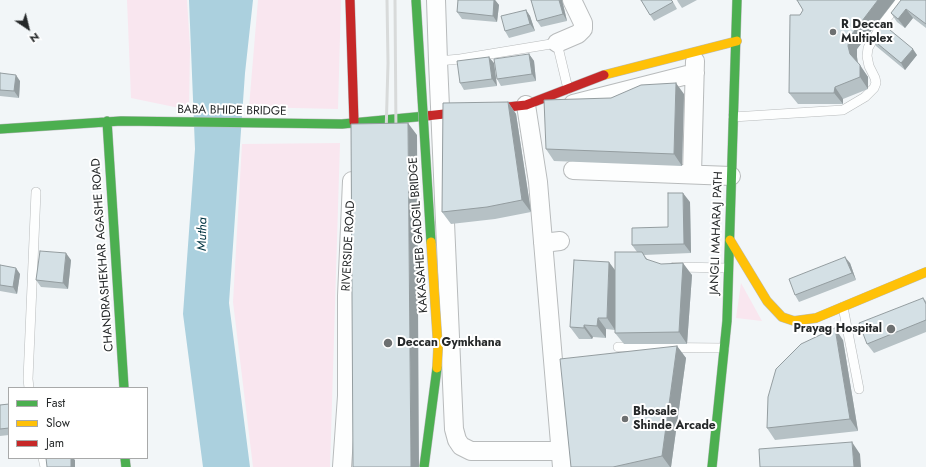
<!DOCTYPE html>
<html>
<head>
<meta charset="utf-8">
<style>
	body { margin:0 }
	#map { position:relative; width:926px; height:467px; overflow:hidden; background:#f2f6f8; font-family:Jost,sans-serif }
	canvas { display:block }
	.legend { position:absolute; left:8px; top:387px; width:140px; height:72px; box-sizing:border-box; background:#fff; border:1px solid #a8a9a9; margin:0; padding:5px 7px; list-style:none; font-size:12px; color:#252829 }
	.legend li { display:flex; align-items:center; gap:8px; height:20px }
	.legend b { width:20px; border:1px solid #a8a9a9 }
	.north { position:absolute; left:8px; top:8px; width:40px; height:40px; -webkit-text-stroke:3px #fff; paint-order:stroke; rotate:145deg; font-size:11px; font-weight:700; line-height:16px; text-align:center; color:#252829 }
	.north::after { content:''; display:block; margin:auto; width:14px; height:18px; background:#252829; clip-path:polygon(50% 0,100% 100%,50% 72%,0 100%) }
</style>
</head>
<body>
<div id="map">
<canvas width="926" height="467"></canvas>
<ul class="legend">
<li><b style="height:5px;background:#4caf50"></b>Fast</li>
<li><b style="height:5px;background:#ffc107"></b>Slow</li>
<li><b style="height:5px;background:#c62828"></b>Jam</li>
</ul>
<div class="north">N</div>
</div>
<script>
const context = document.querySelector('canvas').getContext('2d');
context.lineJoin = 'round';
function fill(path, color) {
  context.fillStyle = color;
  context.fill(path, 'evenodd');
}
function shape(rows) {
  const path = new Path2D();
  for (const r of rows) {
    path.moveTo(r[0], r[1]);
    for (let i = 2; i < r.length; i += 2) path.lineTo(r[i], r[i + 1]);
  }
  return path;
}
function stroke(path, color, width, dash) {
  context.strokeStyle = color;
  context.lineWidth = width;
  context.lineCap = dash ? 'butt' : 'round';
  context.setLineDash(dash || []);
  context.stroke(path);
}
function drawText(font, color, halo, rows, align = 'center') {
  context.font = font + ' Jost,sans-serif';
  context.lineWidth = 4;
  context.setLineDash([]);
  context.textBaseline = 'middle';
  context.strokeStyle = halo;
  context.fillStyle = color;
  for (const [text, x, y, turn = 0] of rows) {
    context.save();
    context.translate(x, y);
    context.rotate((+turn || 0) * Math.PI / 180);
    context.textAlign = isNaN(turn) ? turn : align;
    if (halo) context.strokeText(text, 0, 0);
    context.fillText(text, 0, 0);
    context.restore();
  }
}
fill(shape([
	[127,0,187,0,190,48,189,110,131,98],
	[258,0,341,0,338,109,249,107],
	[340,143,330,467,253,467,233,302,242,144],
	[741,283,762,321,736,318]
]), '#f9e6ef');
fill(shape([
	[189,0,253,0,245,73,229,303,250,467,203,467,183,314,195,149]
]), '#abd0de');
const lane = shape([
	[438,61,460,59,557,43,568,89],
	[733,117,843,110,865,97,874,88,876,83,875,78,869,66,867,56,868,48,881,26,901,0],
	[674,267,728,268],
	[843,307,859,389],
	[618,347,724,348],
	[29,388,28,379,36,192],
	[43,458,45,467]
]);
const street = shape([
	[436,0,438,61,454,429,457,440,461,446,471,451,561,451],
	[557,43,578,34,583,29,583,23,572,0],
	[573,104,695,73],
	[526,105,538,182,562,467],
	[573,170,731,176],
	[692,174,695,61],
	[543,243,560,241],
	[342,467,347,396,347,296,352,181]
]);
const fast = shape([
	[107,121,124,388],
	[0,129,121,121,342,124,426,116],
	[125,458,126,467],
	[712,467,727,321,737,0]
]);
const slow = shape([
	[604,75,737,41],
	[730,240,767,301,782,317,794,321,816,318,926,272]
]);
const jam = shape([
	[350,0,354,122],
	[426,116,526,105,604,75]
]);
stroke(lane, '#b8bbbc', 10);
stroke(street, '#b8bbbc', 20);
stroke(fast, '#b8bbbc', 10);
stroke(slow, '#b8bbbc', 10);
stroke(jam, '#b8bbbc', 10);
stroke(lane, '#fdfefe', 9);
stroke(street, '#fdfefe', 18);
stroke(fast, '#4caf50', 9);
stroke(slow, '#ffc107', 9);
stroke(jam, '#c62828', 9);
stroke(shape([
	[395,0,396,134],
	[386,135,388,63,387,0]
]), '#d8dada', 3);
const fastBridge = shape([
	[416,0,431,242],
	[424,467,437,368]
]);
const slowBridge = shape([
	[431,242,438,348,437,368]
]);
stroke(fastBridge, '#b8bbbc', 10, []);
stroke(slowBridge, '#b8bbbc', 10, []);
stroke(fastBridge, '#4caf50', 9);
stroke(slowBridge, '#ffc107', 9);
fill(shape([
	[458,0,495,0,499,5,497,22,462,19,457,12],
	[531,0,562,0,567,21,541,27,537,21],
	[641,0,672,0,677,9,654,21,650,15],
	[677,0,697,0,682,8,678,2],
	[797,0,895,0,857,49,857,57,858,63,868,77,868,89,843,99,843,104,798,104,789,93,800,15,803,10],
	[926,0,926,28,913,18,905,28,897,22,891,13],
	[526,10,530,16,535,31,509,38,505,31],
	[872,39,917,55,905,70,876,46],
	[529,54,534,61,536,81,501,86,497,79],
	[494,63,497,86,464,90,460,83],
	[0,73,20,81,19,98,0,96],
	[684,94,682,166,554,161,546,149,611,98],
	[508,102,516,114,531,212,495,219,451,224,442,212],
	[690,202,691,253,644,255,648,260,692,275,687,344,624,344,615,333,615,330,606,329,606,338,593,337,592,339,579,339,570,327,615,270,637,252,632,245,668,227],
	[71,260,68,289,41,287,36,280],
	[850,263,856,280,799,302,795,295],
	[0,265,20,274,17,294,0,291],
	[923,298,926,301,926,332,874,353,867,344],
	[843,340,858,431,775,440,767,428],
	[677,346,686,358,671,467,571,467],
	[9,404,9,435,0,436,0,405]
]), '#b6c1c5');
fill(shape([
	[494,0,495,0,499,5,497,22,493,16],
	[559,0,562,0,567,21,563,14],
	[878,0,895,0,857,49,857,57,858,65,850,54,848,46,849,38],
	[906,9,913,18,905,28,898,19],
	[526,10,530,16,535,31,530,24],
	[913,49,917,55,905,70,901,63],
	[529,54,534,61,536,81,532,74],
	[489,57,494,63,497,86,492,79],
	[860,65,868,77,868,89,860,77],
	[16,75,20,81,19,98,14,91],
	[676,83,684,94,682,166,674,154],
	[835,87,843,99,843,104,834,93],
	[508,102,516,114,531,212,522,200],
	[408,123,417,135,419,467,411,467],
	[683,193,690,202,691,253,684,244],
	[66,253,71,260,68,289,63,283],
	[845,257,850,263,856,280,852,273],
	[609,262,618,274,615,330,607,318],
	[683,263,692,275,687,344,679,332],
	[16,268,20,274,17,294,13,287],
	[598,318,606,329,606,338,597,326],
	[584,325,593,337,592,339,584,328],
	[835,328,843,340,858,431,850,419],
	[677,346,686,358,671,467,670,467,662,456],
	[852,442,860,454,861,467,854,467],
	[71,458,73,458,75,460,75,467,71,467]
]), '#949da0');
const building = shape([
	[458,0,494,0,493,16,457,12,458,0],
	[531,0,559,0,563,14,537,21,531,0],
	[641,0,671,0,673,2,650,15,641,0],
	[797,0,878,0,849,38,848,46,850,54,860,65,860,77,835,87,834,93,789,93,790,15,800,15,803,10,797,0],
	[901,0,926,0,926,24,906,9,898,19,891,13,901,0],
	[526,10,530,24,505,31,501,16,526,10],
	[884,25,913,49,901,63,872,39,884,25],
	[529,54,532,74,497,79,494,59,529,54],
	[489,57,492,79,460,83,457,61,489,57],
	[0,73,16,75,14,91,0,90,0,73],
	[676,83,674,154,546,149,544,100,611,98,641,85,676,83],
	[508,102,522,200,487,207,442,212,443,103,508,102],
	[408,123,411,467,353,467,351,124,408,123],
	[668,193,683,193,684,244,632,245,632,228,668,227,668,193],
	[40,251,66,253,63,283,36,280,40,251],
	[615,252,642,252,646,259,661,264,683,263,679,332,615,333,615,252],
	[845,257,852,273,795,295,789,279,845,257],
	[574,260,609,262,607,318,598,318,597,326,584,325,584,328,570,327,574,260],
	[0,265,16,268,13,287,0,285,0,265],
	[923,298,926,304,926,320,867,344,859,323,923,298],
	[835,328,850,419,767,428,768,397,776,369,801,344,835,328],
	[677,346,662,456,613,467,571,467,560,359,677,346],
	[9,404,9,428,0,429,0,405,9,404],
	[852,442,854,467,760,467,759,449,852,442],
	[46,458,71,458,71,467,47,467,46,458]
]);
fill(building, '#d4e0e5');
stroke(building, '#949da0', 1);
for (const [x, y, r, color] of [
	[833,32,4,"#6d7071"],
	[891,329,5,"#6d7071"],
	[388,343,5,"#6d7071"],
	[625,419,4,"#6d7071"]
]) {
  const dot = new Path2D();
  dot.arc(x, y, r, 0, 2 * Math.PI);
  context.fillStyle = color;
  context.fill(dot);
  stroke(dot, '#fff', 1.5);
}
drawText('bold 12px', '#252829', '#fff', [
	["R Deccan",841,25],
	["Multiplex",841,39],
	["Prayag Hospital",882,329,"right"],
	["Deccan Gymkhana",397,343],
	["Bhosale",633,412],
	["Shinde Arcade",633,426]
], 'left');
drawText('12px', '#252829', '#fff', [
	["BABA BHIDE BRIDGE",232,111,1],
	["JANGLI MAHARAJ PATH",717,233,-88],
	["KAKASAHEB GADGIL BRIDGE",419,235,-94],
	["RIVERSIDE ROAD",349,246,-87],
	["CHANDRASHEKHAR AGASHE ROAD",103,255,-94]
]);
drawText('italic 13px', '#013341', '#fff', [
	["Mutha",203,234,-89]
]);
</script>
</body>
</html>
